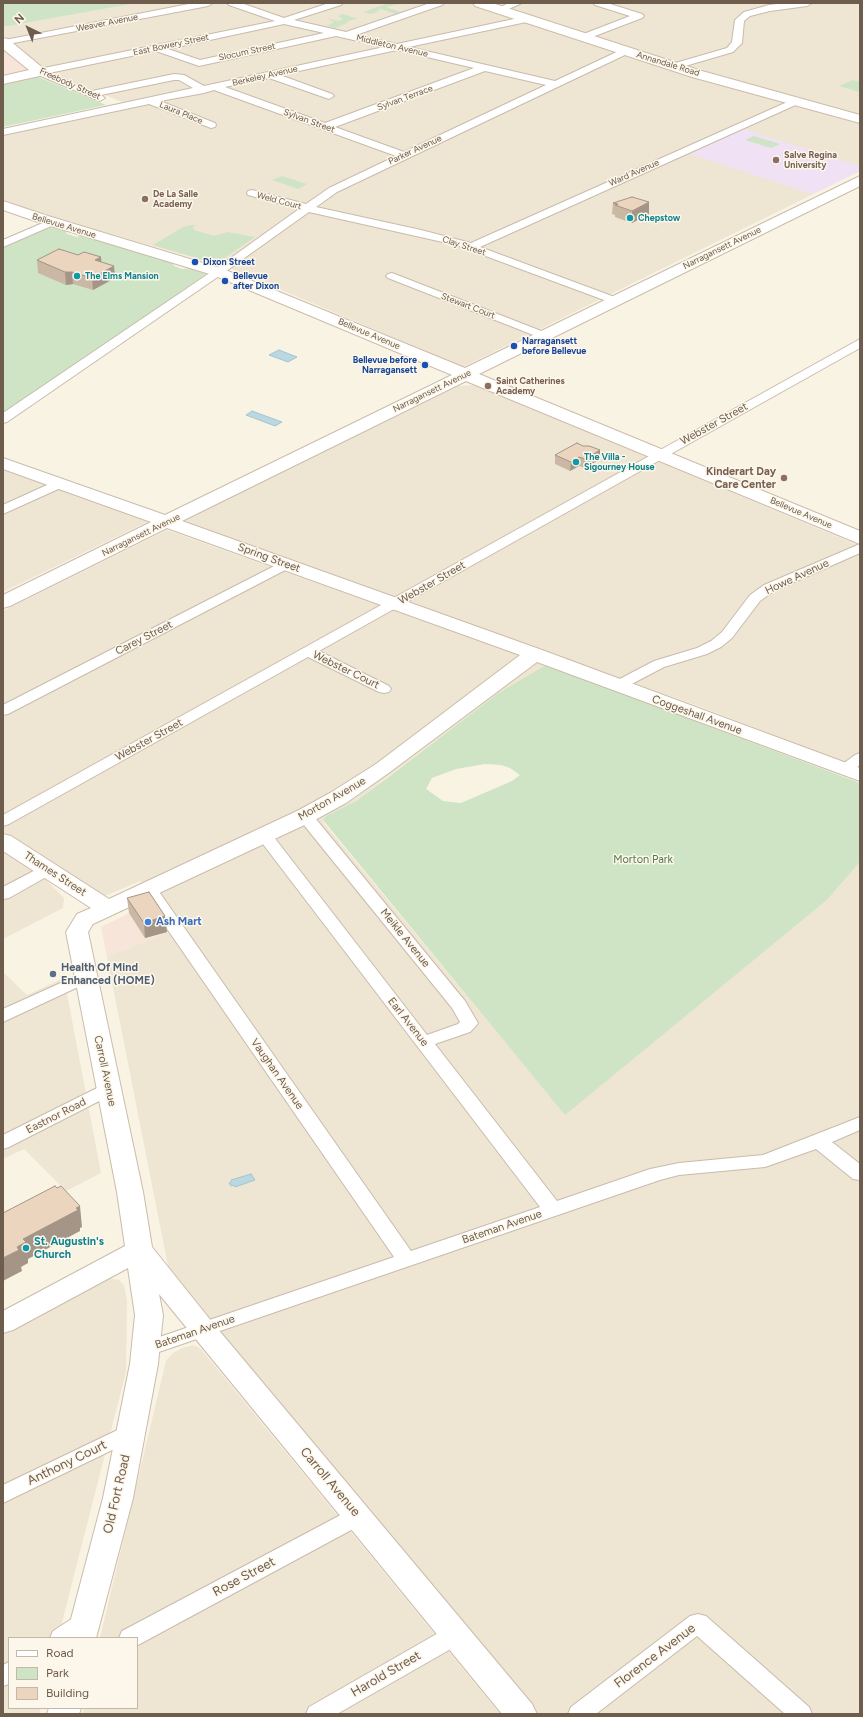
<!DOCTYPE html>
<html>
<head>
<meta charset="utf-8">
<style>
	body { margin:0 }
	#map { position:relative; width:863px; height:1717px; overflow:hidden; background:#f9f3e4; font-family:Figtree,sans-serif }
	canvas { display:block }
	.frame { position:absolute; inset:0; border:4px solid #6e5c4d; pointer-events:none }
	.legend { position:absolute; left:8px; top:1637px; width:130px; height:72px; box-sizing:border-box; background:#fcf7ea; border:1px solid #c3b9ab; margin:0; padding:5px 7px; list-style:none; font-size:12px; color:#6e5c4d }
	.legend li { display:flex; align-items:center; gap:8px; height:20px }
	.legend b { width:20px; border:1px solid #c3b9ab }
	.north { position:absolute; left:8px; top:8px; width:40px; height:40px; -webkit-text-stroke:3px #fcf7ea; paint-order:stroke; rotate:317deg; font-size:11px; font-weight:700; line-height:16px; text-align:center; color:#6e5c4d }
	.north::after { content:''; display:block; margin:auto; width:14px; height:18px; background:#6e5c4d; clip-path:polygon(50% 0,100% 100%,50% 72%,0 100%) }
</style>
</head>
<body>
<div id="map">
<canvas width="863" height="1717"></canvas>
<div class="frame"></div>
<ul class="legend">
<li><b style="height:5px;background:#fff"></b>Road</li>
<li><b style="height:11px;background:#cee4c5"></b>Park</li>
<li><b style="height:11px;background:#ebd5bf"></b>Building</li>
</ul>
<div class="north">N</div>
</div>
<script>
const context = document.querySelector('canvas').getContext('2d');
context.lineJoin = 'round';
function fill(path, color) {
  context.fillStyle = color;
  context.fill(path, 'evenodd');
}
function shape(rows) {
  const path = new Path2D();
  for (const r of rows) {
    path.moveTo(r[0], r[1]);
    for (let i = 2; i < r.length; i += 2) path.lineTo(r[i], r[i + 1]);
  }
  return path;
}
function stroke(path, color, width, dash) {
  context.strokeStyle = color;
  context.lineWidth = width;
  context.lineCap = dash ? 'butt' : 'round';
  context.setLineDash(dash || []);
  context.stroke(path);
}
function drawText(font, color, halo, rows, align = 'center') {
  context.font = font + ' Figtree,sans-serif';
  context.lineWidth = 3;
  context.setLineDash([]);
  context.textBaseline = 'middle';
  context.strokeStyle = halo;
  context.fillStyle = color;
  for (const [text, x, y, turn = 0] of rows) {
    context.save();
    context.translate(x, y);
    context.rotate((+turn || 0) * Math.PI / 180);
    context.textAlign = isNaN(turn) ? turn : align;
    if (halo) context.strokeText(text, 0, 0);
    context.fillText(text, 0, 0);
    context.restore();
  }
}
fill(shape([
	[137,3,860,3,860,171,463,367,232,269,25,209,3,199,3,134,132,106,44,70,3,37,3,27],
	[475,385,860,546,860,768,701,707,180,522,458,386],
	[3,466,149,521,3,592],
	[167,530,550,666,497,694,356,801,326,816,323,822,565,1114,827,900,860,862,860,1714,539,1714,173,1278,168,1266,107,957,173,930,140,881,105,896,3,832,3,611],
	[3,850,36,870,64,898,63,908,3,939],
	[3,972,27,995,64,978,101,1173,66,1191,24,1149,3,1159],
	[108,1278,119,1280,124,1285,127,1300,126,1372,58,1638,9,1638,9,1708,41,1708,39,1714,3,1714,3,1334,94,1283],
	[194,1345,201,1349,500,1714,82,1714,84,1708,137,1708,137,1638,100,1638,166,1361,173,1353,182,1348]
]), '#efe5d3');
fill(shape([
	[3,47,31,71,3,78],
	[153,901,173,930,107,957,101,927]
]), '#f8e5d9');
fill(shape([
	[743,129,860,166,860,171,812,194,690,154]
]), '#f0e1f5');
fill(shape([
	[3,3,137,3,3,27],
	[389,3,403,3,386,7,400,12,395,14,378,8,380,10,376,11,378,12,370,14,363,12],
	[343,14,358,19,347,21,349,22,335,28,327,26,334,22,327,18,339,21,343,19,338,16],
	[36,76,106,105,3,127,3,83,16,81],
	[853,80,860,82,860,92,839,86],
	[754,136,780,144,771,148,745,140],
	[282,176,307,184,298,189,272,180],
	[191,225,196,225,193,227,194,230,214,236,228,232,255,237,220,261,213,263,153,245,183,227],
	[51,227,67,231,66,233,67,234,77,237,83,235,175,263,173,264,174,266,182,269,191,268,206,274,110,342,3,413,3,248],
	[546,665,860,783,860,862,827,900,565,1115,323,820,326,816,356,801,386,779,497,694],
	[485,764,501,765,510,768,520,775,512,781,461,803,443,801,426,789,432,778,456,769]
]), '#cee4c5');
const water = shape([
	[279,350,297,357,288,362,269,355,279,350],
	[252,411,282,422,275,426,246,415,252,411],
	[251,1174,255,1180,235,1187,234,1185,231,1186,229,1183,232,1182,231,1180,251,1174]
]);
fill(water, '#bbd7e0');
stroke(water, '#a3c5d0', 1);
const street = shape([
	[194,3,213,3,208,6,3,45,3,41,5,40,194,3],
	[227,3,241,3,284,18,329,3,343,3,341,5,294,20,346,32,430,3,444,3,442,5,356,35,397,44,528,16,531,17,533,19,531,21,409,47,555,81,623,49,629,49,631,51,629,53,337,192,316,207,421,230,471,243,794,99,797,98,802,101,800,103,480,247,620,299,622,301,620,303,612,303,456,245,309,212,222,274,7,422,3,423,3,413,214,270,299,209,248,195,247,193,248,191,252,190,306,204,329,188,396,156,214,90,204,93,160,101,215,123,216,125,215,127,211,128,149,104,3,135,3,129,193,88,179,80,174,80,101,95,105,98,100,101,36,74,34,72,39,69,275,21,229,5,227,3],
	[284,24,324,33,200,60,168,49,284,24],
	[336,36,384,47,204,86,184,75,174,74,92,91,49,73,156,51,199,66,336,36],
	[397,50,474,68,325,123,225,87,269,78,329,99,334,96,332,94,280,75,397,50],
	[485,71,546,85,404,152,335,127,485,71],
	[509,3,522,3,502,12,496,12,494,10,509,3],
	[593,3,607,3,642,14,644,16,642,18,587,39,581,39,579,37,581,35,630,16,595,5,593,3],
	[786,3,812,3,807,6,770,11,750,16,744,21,742,43,733,52,675,69,670,66,672,64,727,48,732,42,735,20,744,12,769,5,786,3],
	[52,219,57,222,56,224,3,247,3,240,52,219],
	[392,273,549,334,551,336,549,338,541,338,388,278,386,276,388,274,392,273],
	[860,339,860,348,319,651,389,686,391,689,389,692,384,693,379,692,308,657,9,824,3,826,3,815,860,339],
	[60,479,65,480,66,483,65,486,3,514,3,505,60,479],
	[860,544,860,553,774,591,760,601,732,638,721,647,707,654,664,667,624,688,619,689,614,688,612,685,614,682,654,661,697,648,711,641,722,632,750,595,764,585,860,544],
	[286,560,291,561,293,564,291,567,8,714,3,715,3,705,286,560],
	[860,753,860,765,850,772,845,774,840,772,837,769,840,766,855,755,860,753],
	[305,811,311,813,465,1001,478,1023,475,1027,470,1032,435,1044,557,1201,650,1169,679,1163,763,1155,860,1117,860,1130,832,1142,860,1164,860,1180,853,1179,816,1149,765,1167,679,1175,660,1180,153,1354,146,1357,139,1354,136,1349,139,1344,394,1257,143,894,141,890,143,886,149,885,155,886,411,1251,540,1207,256,835,258,832,264,830,270,832,427,1035,458,1024,460,1022,452,1008,299,819,297,816,299,813,305,811],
	[49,864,55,866,57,869,55,872,9,898,3,899,3,887,43,866,49,864],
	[85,972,91,973,93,977,91,981,3,1022,3,1009,85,972],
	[109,1083,115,1085,118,1089,115,1093,9,1147,3,1149,3,1135,103,1085,109,1083],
	[130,1424,137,1426,140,1432,137,1438,3,1503,3,1485,130,1424],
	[358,1507,366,1510,369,1516,366,1522,138,1645,137,1638,119,1638,122,1631,350,1510,358,1507],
	[84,1614,92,1616,95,1623,92,1630,79,1638,50,1638,53,1631,76,1616,84,1614],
	[698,1614,706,1616,809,1707,812,1714,785,1714,697,1636,596,1714,568,1714,571,1707,690,1616,698,1614],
	[455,1626,463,1628,466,1635,463,1642,337,1714,306,1714,309,1707,447,1628,455,1626],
	[9,1662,9,1684,3,1686,3,1665,9,1662]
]);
const secondary = shape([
	[473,3,492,3,702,71,860,115,860,123,692,77,475,6,473,3],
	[3,38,8,39,44,69,46,72,44,75,3,84,3,76,29,70,3,49,3,38],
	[860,176,860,186,479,374,860,531,860,544,466,381,182,521,542,650,860,768,860,781,537,662,390,772,346,803,313,821,93,924,88,932,143,1192,152,1247,212,1322,532,1704,537,1714,502,1714,159,1294,163,1315,158,1364,133,1498,96,1638,66,1638,103,1498,130,1364,135,1315,128,1268,13,1330,3,1333,3,1311,125,1246,117,1192,66,932,77,914,91,908,3,851,3,834,11,836,109,899,297,811,330,793,376,764,520,655,167,528,10,606,3,608,3,595,151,522,3,469,3,458,165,515,452,375,213,275,38,222,3,210,3,201,48,216,223,269,465,368,860,176],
	[49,1708,81,1708,79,1714,47,1714,49,1708]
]);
stroke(street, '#c8bbac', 2);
stroke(secondary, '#cbbcab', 2);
fill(street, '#fff');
fill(secondary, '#fff');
fill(shape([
	[613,203,649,214,632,223,615,217,615,215,612,214],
	[78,255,114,266,115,278,93,290,73,284,66,285,38,273,37,260],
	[583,446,600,450,600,459,585,468,579,466,570,471,555,464,555,455],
	[127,898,167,932,145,938,129,913]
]), '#cab7a4');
fill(shape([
	[649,202,649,214,632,223,632,211],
	[101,257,102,269,95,260],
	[114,266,115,278,93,290,92,278],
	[65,272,72,272,73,284,66,285],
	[600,450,600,459,585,468,585,459],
	[579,457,579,466,570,471,571,462],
	[165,916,167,932,145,938,144,923],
	[80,1206,82,1227,80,1228,80,1231,28,1259,28,1263,21,1267,22,1271,3,1281,3,1258,17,1247,23,1239]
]), '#a49586');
const building = shape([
	[632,197,649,202,632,211,615,205,618,204,613,203,632,197],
	[59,249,78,255,84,252,101,257,95,260,114,266,92,278,72,272,65,272,37,260,59,249],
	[577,443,583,446,589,446,600,450,585,459,579,457,571,462,555,455,577,443],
	[149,892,165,916,144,923,127,898,149,892],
	[55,1186,57,1188,61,1186,80,1206,76,1208,78,1210,23,1239,26,1242,17,1247,19,1250,3,1258,3,1213,55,1186]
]);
fill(building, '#ebd5bf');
stroke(building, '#a49586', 1);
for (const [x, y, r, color] of [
	[776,160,4,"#8d6e63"],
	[145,199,4,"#8d6e63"],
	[630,218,4,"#0f9aa8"],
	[195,262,4,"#1a4fb4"],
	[77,276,4,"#0f9aa8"],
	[225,281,4,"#1a4fb4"],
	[514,346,4,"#1a4fb4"],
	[425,365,4,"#1a4fb4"],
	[488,386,4,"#8d6e63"],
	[576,462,4,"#0f9aa8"],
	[784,478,4,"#8d6e63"],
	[148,922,4,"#3f7fe0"],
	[53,974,4,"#5c6f8a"],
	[26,1248,4,"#0f9aa8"]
]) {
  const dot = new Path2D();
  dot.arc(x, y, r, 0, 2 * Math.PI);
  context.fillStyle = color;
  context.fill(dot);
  stroke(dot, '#fcf7ea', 1.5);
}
drawText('9px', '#6e5c4d', '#fcf7ea', [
	["Weaver Avenue",107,23,-11],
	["East Bowery Street",171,45,-12],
	["Middleton Avenue",392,46,13],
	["Slocum Street",247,52,-12],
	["Annandale Road",668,64,17],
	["Berkeley Avenue",265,76,-13],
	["Freebody Street",70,84,24],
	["Sylvan Terrace",405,98,-20],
	["Laura Place",181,113,22],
	["Sylvan Street",309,121,20],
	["Parker Avenue",415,150,-25],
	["Ward Avenue",634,173,-24],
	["Weld Court",279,201,15],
	["Bellevue Avenue",64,226,17],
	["Clay Street",464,246,18],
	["Narragansett Avenue",722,248,-26],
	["Stewart Court",468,306,21],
	["Bellevue Avenue",369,334,23],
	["Narragansett Avenue",432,391,-26],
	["Bellevue Avenue",801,513,23],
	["Narragansett Avenue",141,535,-26]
]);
drawText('bold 9px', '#785e54', '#fcf7ea', [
	["Salve Regina",784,155],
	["University",784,165],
	["De La Salle",153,194],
	["Academy",153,204],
	["Saint Catherines",496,381],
	["Academy",496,391]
], 'left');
drawText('bold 9px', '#0d838f', '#fcf7ea', [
	["Chepstow",638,218],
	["The Elms Mansion",85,276],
	["The Villa -",584,457],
	["Sigourney House",584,467]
], 'left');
drawText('bold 9px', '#164399', '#fcf7ea', [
	["Dixon Street",203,262],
	["Bellevue",233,276],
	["after Dixon",233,286],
	["Narragansett",522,341],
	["before Bellevue",522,351],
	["Bellevue before",417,360,"right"],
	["Narragansett",417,370,"right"]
], 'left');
drawText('11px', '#6e5c4d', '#fcf7ea', [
	["Webster Street",714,424,-29],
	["Spring Street",269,558,20],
	["Howe Avenue",797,577,-25],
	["Webster Street",432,583,-30],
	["Carey Street",144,638,-27],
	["Webster Court",346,670,26],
	["Coggeshall Avenue",697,715,20],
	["Webster Street",149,740,-29],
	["Morton Avenue",332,799,-30],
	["Thames Street",55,874,33],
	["Meikle Avenue",405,938,51],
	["Earl Avenue",408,1022,52],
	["Carroll Avenue",105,1071,78],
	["Vaughan Avenue",277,1074,55],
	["Eastnor Road",56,1116,-27],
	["Bateman Avenue",502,1227,-19],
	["Bateman Avenue",195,1332,-19]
]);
drawText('bold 11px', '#785e54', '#fcf7ea', [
	["Kinderart Day",776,472],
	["Care Center",776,485]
], 'right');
drawText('11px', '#53784a', '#fcf7ea', [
	["Morton Park",643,860]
]);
drawText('bold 11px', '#366cbe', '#fcf7ea', [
	["Ash Mart",156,922]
], 'left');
drawText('bold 11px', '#4e5e75', '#fcf7ea', [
	["Health Of Mind",61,968],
	["Enhanced (HOME)",61,981]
], 'left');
drawText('bold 11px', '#0d838f', '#fcf7ea', [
	["St. Augustin's",34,1242],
	["Church",34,1255]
], 'left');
drawText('13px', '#6e5c4d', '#fcf7ea', [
	["Anthony Court",67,1463,-26],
	["Carroll Avenue",330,1482,50],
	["Old Fort Road",117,1494,-77],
	["Rose Street",244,1577,-28],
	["Florence Avenue",655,1656,-37],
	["Harold Street",386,1674,-30]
]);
</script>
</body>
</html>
